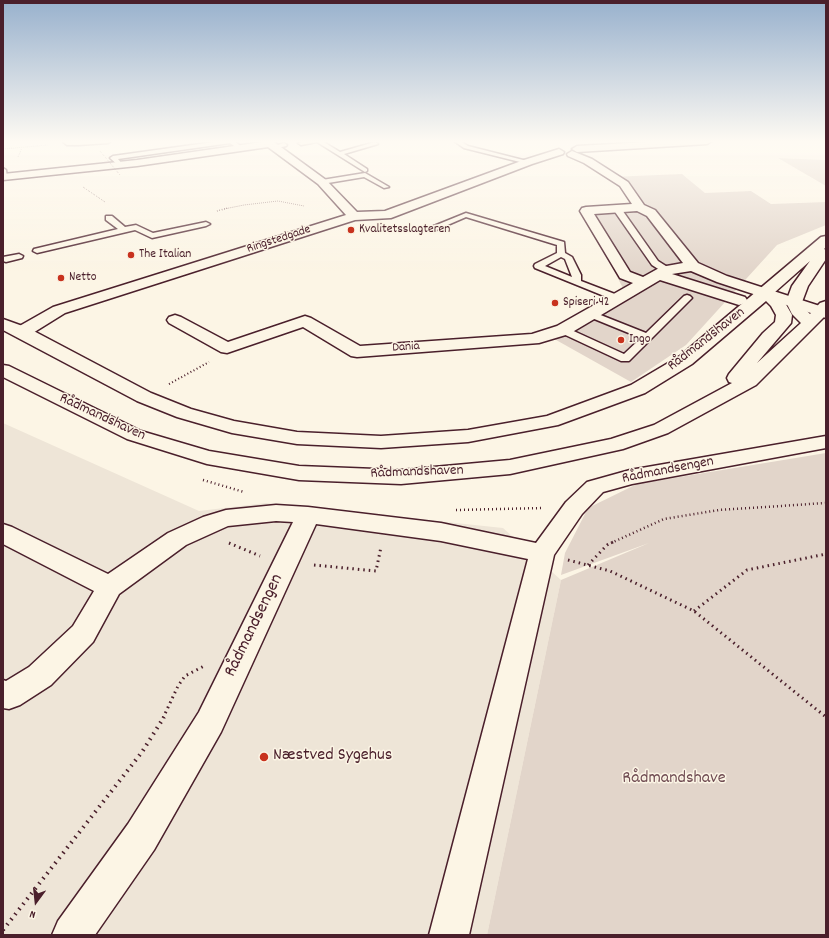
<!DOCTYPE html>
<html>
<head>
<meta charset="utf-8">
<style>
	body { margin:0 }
	#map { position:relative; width:829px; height:938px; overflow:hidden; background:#fcf5e5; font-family:Dekko,sans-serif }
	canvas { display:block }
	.frame { position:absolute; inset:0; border:4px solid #4a1f2b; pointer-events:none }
	.north { position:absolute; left:16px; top:882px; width:40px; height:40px; -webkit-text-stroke:3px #fcf5e5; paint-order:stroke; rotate:195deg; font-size:11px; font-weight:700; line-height:16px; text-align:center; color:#4a1f2b }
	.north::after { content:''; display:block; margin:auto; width:14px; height:18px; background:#4a1f2b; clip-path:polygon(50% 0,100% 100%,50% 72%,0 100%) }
</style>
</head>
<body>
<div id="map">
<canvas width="829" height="938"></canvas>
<div class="frame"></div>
<div class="north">N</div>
</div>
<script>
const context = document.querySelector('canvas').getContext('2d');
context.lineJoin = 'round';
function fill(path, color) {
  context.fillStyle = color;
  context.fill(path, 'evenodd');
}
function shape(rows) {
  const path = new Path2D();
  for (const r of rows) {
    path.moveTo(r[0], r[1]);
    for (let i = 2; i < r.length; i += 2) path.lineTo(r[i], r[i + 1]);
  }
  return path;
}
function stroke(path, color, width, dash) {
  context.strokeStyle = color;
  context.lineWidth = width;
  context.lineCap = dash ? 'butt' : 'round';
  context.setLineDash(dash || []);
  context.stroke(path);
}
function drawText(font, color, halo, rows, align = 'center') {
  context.font = font + ' Dekko,sans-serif';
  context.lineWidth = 3;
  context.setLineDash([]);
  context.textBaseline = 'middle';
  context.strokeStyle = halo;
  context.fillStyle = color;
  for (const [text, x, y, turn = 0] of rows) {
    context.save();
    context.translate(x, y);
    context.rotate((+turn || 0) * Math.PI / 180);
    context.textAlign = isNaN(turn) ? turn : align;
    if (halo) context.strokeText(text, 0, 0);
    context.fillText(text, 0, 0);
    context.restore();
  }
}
fill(shape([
	[3,423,199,511,266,503,503,528,561,580,487,935,3,935]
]), '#eee5d7');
fill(shape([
	[778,158,826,160,826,186],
	[682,174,705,193,751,191,771,204,826,202,826,225,777,245,686,345,631,382,549,336,625,292,597,238,581,211,639,208,611,177],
	[826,453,826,935,487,935,561,580,649,543,561,575,565,553,588,508,637,484]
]), '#e2d5ca');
const lane = shape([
	[62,141,111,141,108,143,78,145,67,145,62,141],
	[221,141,234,141,243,148,238,149,230,143,118,159,123,165,120,167,110,158,113,156,221,141],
	[305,141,322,141,340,152,375,142,378,144,344,154,367,169,367,171,365,172,317,142,301,145,298,143,305,141],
	[454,141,460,141,468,146,531,162,528,164,464,148,454,141],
	[284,143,287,145,286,146,274,149,271,147,284,143],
	[3,168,6,170,7,178,3,178,3,168],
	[365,173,389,187,384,188,364,177,322,184,319,182,322,180,365,173],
	[614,207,620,207,658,261,669,268,670,270,669,272,663,272,652,265,613,209,614,207],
	[466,213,564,242,565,253,572,257,581,275,581,281,620,296,622,298,620,300,614,300,535,268,534,266,535,264,557,253,557,245,466,217,436,230,433,230,429,228,466,213],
	[561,257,565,259,572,277,545,266,561,257],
	[106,216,112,216,125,227,136,225,153,233,206,222,210,224,206,226,152,238,135,230,37,253,33,251,34,249,118,229,106,220,106,216],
	[19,254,23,256,22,258,6,262,3,261,3,257,19,254],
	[687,295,690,296,692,298,629,361,621,361,559,332,558,330,563,327,567,328,624,354,641,338,587,316,585,314,587,312,593,312,646,333,684,296,687,295]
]);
const street = shape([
	[261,141,274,142,326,180,357,212,385,211,524,160,559,149,564,152,563,154,532,164,391,218,355,220,65,313,28,336,22,337,16,336,14,332,16,328,53,307,346,215,318,184,268,147,137,166,3,180,3,174,137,160,262,142,261,141],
	[664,141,712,141,707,144,577,152,572,149,577,146,664,141],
	[572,151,592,159,628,182,644,205,655,210,698,263,727,276,826,308,826,318,717,282,691,271,672,274,745,297,747,300,745,303,739,305,660,280,569,334,539,343,357,357,351,356,303,327,227,353,221,352,169,323,167,320,169,317,175,315,181,317,228,342,305,316,311,318,360,346,532,334,557,326,633,283,620,278,580,211,582,208,586,207,632,204,620,186,584,163,568,156,567,154,572,151],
	[637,211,647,216,683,263,661,267,643,277,630,272,594,214,637,211],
	[826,436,826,448,632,484,603,492,582,514,554,555,469,935,429,935,528,559,441,541,316,524,221,732,154,850,95,935,52,935,58,921,128,824,199,712,293,522,276,521,228,526,186,545,119,594,93,642,51,685,20,705,9,709,3,708,3,680,6,681,29,667,73,626,94,591,3,544,3,524,12,527,108,574,168,533,203,517,226,510,276,505,308,507,441,523,536,543,566,502,587,482,630,470,826,436]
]);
const secondary = shape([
	[826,236,826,247,824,249,826,250,826,259,808,286,802,302,805,309,810,314,820,303,826,301,826,315,756,385,668,433,623,449,510,474,401,484,299,480,207,464,127,439,3,377,3,365,9,366,141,431,209,451,299,466,401,470,510,460,611,439,654,425,732,383,729,382,727,378,729,374,763,333,775,322,776,315,771,306,766,301,692,364,645,393,558,425,468,442,381,448,297,444,232,433,177,417,137,401,3,330,3,319,28,328,151,393,191,409,234,421,297,432,381,436,468,430,547,416,631,385,680,356,821,237,826,236],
	[810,261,792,286,786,302,792,314,801,323,757,363,791,323,792,315,784,301,775,292,810,261]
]);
stroke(lane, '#4a1f2b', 3);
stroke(street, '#4a1f2b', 3);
stroke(secondary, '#4a1f2b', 3);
stroke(shape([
	[3,149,48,145],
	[18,157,22,148],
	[83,187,105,202],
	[224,209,244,205,278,201,304,206]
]), '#4a1f2b', 1, [0.5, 1.5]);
stroke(shape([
	[217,211,228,208]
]), '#4a1f2b', 1.5, [0.5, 2]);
stroke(shape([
	[169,384,209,362]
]), '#4a1f2b', 2, [1, 2.5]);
stroke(shape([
	[203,480,244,492],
	[456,510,543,508],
	[611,543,664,519,719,510,826,503]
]), '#4a1f2b', 2.5, [1, 3]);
stroke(shape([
	[229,543,260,556],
	[568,560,610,571,694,611,826,717],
	[314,565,376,571,381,547],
	[588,565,607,545,613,542],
	[694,611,747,570,826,554],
	[163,718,178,686,185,676,204,666]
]), '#4a1f2b', 3, [1.5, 4]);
stroke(shape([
	[3,930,142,752,164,717]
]), '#4a1f2b', 4, [1.5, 5]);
fill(lane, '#fcf5e5');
fill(street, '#fcf5e5');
fill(secondary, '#fcf5e5');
stroke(shape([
	[100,151,120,175]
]), '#4a1f2b', 1, [0.5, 1.5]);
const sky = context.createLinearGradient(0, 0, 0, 272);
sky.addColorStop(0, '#98b1cd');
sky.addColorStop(0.52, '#fefaf3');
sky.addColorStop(1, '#fefaf300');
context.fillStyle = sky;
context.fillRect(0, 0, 829, 272);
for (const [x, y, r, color] of [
	[351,230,4,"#c8321e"],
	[131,255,4,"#c8321e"],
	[61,278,4,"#c8321e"],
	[555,303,4,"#c8321e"],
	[621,340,4,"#c8321e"],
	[264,757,5,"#c8321e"]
]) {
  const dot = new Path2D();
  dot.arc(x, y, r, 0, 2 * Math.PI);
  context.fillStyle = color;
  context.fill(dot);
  stroke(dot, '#fcf5e5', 1.5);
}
drawText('13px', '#4a1f2b', '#fcf5e5', [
	["Kvalitetsslagteren",359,230],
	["The Italian",139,255],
	["Netto",69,278],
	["Spiseri 42",563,303],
	["Ingo",629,340]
], 'left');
drawText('13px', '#4a1f2b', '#fcf5e5', [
	["Ringstedgade",279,240,-18],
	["Dania",406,348,-4]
]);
drawText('15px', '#4a1f2b', '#fcf5e5', [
	["Rådmandshaven",707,340,-38],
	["Rådmandshaven",102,418,25],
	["Rådmandsengen",668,471,-11],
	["Rådmandshaven",417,473,-2]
]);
drawText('18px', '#4a1f2b', '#fcf5e5', [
	["Rådmandsengen",255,626,-64]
]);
drawText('18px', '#4a1f2b', '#fcf5e5', [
	["Næstved Sygehus",273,757]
], 'left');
drawText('18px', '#704c53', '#fcf5e5', [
	["Rådmandshave",674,780]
]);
</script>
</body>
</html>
